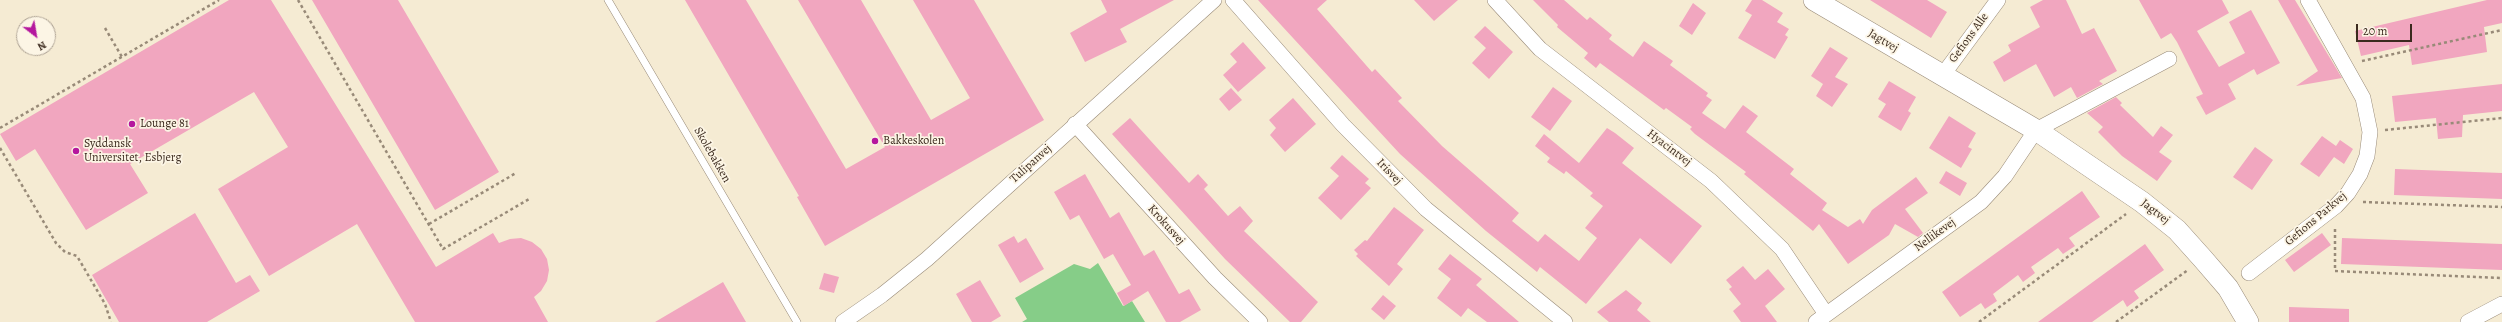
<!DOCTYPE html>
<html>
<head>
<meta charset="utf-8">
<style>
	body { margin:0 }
	#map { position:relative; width:2502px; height:322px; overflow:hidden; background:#f5ebd3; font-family:Alegreya,serif }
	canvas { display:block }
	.north { position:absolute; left:16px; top:16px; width:40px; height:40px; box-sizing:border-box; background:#fcf5e5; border:1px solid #afa495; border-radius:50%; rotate:149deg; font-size:11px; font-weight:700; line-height:16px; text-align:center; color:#3b2a1e }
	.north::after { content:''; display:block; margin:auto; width:14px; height:18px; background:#b5179e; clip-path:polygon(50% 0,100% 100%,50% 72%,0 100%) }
	.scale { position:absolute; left:2356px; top:24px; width:56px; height:18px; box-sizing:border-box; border:2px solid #3b2a1e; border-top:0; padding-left:5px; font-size:12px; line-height:14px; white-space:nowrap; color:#3b2a1e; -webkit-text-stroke:3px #fcf5e5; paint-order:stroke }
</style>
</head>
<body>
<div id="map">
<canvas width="2502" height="322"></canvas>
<div class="north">N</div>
<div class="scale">20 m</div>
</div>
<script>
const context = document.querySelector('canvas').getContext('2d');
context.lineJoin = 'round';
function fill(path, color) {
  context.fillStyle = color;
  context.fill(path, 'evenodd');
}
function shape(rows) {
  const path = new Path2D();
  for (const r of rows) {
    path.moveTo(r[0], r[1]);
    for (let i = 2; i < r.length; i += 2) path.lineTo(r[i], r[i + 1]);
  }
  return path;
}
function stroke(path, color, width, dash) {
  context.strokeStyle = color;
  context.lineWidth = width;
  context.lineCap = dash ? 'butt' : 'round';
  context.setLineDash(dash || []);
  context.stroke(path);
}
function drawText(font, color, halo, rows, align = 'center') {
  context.font = font + ' Alegreya,serif';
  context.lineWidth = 3.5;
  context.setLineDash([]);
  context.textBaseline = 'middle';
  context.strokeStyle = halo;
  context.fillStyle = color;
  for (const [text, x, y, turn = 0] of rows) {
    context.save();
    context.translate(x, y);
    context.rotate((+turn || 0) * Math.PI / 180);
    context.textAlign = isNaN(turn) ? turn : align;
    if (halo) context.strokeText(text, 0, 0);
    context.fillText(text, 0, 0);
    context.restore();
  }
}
fill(shape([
	[1098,263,1123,306,1132,301,1145,322,1022,322,1027,319,1015,298,1074,264,1090,269]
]), '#86cd88');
fill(shape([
	[229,0,271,0,436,267,493,233,499,243,510,239,521,238,532,242,541,249,547,259,549,270,547,281,541,291,534,297,548,322,415,322,357,224,269,276,218,189,288,147,254,92,130,164,148,193,86,230,35,149,16,161,0,134],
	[312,0,398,0,499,172,435,210],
	[685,0,746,0,846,169,885,147,798,0,861,0,931,120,970,98,913,0,974,0,1044,120,825,246,797,197,799,196],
	[1101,0,1174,0,1120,29,1127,42,1085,62,1070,33,1107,12],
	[1258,0,1327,0,1317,9,1372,72,1375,69,1402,98,1398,101,1442,146,1519,213,1512,221,1538,242,1545,234,1579,261,1597,238,1585,228,1603,206,1590,196,1593,193,1566,171,1564,174,1547,162,1550,158,1535,146,1544,134,1579,163,1607,128,1615,133,1634,148,1622,163,1702,226,1671,264,1640,238,1586,304,1540,267,1537,272,1486,231,1400,154],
	[1414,0,1458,0,1434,21],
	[1533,0,1564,0,1587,20,1590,17,1612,35,1609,39,1633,57,1644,41,1673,61,1670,65,1708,93,1706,96,1712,100,1702,113,1725,129,1743,105,1758,116,1746,132,1794,169,1790,174,1827,203,1822,210,1848,227,1860,219,1863,224,1872,210,1916,177,1928,193,1905,209,1923,233,1918,237,1895,224,1889,235,1848,264,1819,224,1813,231,1744,174,1746,172,1695,134,1690,129,1692,127,1666,108,1664,110,1600,63,1596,68,1584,58,1588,53,1557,27,1558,25],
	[1752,0,1762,0,1783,13,1777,22,1789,29,1785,35,1788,37,1775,59,1738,38,1752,15,1745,11],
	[1870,0,1927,0,1947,12,1931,38],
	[2043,0,2066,0,2082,34,2094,28,2117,71,2099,81,2103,84,2077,98,2071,87,2054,97,2036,64,2004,82,1993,62,2011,51,2008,45,2040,27,2030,7],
	[2139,0,2222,0,2229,13,2197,31,2219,67,2245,53,2229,22,2251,10,2280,63,2257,75,2254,69,2228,84,2236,99,2206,115,2196,97,2203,94,2177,42,2171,33,2161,39],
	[2278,0,2295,0,2342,78,2296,86,2318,71],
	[2487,0,2502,0,2502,23,2484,27,2487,52,2412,65,2409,45,2361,56,2355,31],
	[1693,3,1706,13,1692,35,1679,26],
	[1485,26,1513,52,1489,79,1472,63,1486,48,1474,37],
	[1243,42,1266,68,1238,92,1223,75,1237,62,1230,54],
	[1830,47,1848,58,1835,77,1848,84,1832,107,1816,96,1823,84,1811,76],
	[1889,81,1916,97,1908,111,1911,113,1901,131,1878,117,1886,104,1878,99],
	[2502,84,2502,111,2463,115,2462,137,2438,139,2436,118,2395,122,2392,96],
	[1553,87,1572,101,1550,131,1531,117],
	[1231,88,1242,100,1229,111,1219,99],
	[2116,97,2122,103,2120,105,2153,137,2161,126,2173,135,2159,152,2172,161,2157,181,2122,156,2098,132,2103,127,2087,113],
	[1293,98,1316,124,1285,152,1270,135,1276,128,1269,120],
	[1949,116,1976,133,1968,147,1972,149,1961,168,1929,148],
	[1130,118,1189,183,1198,174,1208,185,1204,189,1228,216,1240,206,1253,221,1244,231,1318,302,1301,322,1290,322,1225,259,1112,134],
	[2322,136,2336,146,2340,140,2353,149,2344,164,2334,157,2319,177,2300,164],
	[2255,147,2273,160,2252,190,2233,177],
	[1342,155,1369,179,1365,183,1371,188,1341,220,1318,198,1339,176,1330,168],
	[2395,169,2502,173,2502,199,2394,195],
	[1946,171,1967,183,1960,196,1939,183],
	[1085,174,1110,218,1119,212,1144,256,1154,250,1179,294,1189,289,1201,310,1180,322,1166,322,1148,291,1124,306,1117,293,1131,285,1113,254,1104,259,1079,215,1070,220,1054,192],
	[2082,191,2100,217,2069,238,2075,246,2063,254,2058,248,2031,267,2035,273,2023,282,2018,275,1993,294,1997,301,1985,309,1981,303,1960,317,1942,292],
	[1394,207,1424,230,1397,264,1403,269,1389,286,1356,256,1358,254,1354,250,1365,240,1367,241],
	[195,213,236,283,250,275,260,291,207,322,119,322,92,275],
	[2322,233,2331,245,2294,272,2285,260],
	[1014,236,1018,243,1026,238,1044,269,1020,283,998,245],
	[2342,238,2502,244,2502,270,2341,264],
	[2145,244,2164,270,2134,291,2139,298,2127,307,2123,300,2092,322,2038,322],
	[1450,254,1482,279,1476,285,1519,322,1487,322,1468,308,1461,317,1437,298,1451,279,1438,269],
	[1743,266,1755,280,1768,269,1785,289,1765,306,1777,322,1741,322,1733,311,1741,304,1729,289,1732,287,1726,280],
	[824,273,839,277,834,293,819,289],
	[980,280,1001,316,991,322,972,322,956,294],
	[723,282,746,322,655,322],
	[1626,290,1642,303,1637,310,1651,322,1609,322,1597,312],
	[1383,295,1396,306,1384,320,1371,309],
	[2289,307,2349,309,2349,322,2289,322]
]), '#f1a6bf');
const lane = shape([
	[608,0,797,322]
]);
const street = shape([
	[1233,0,1343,125,1426,209,1565,322],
	[1495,0,1540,49,1711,181,1782,249,1826,314],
	[1942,76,1998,0],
	[1075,124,1215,278,1260,322],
	[2249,273,2336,206,2348,193,2360,174,2367,156,2370,132,2363,98,2308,0],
	[843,322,882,295,927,259,1214,0],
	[1816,322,1981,202,2005,176,2036,130,2169,59],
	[2468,322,2502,304]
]);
const secondary = shape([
	[1814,0,2036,130,2142,202,2177,230,2203,259,2228,288,2248,322]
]);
stroke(lane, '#988a78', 8);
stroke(street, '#988a78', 16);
stroke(secondary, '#988a78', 22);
stroke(shape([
	[298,0,443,249,531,198],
	[105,28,122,57],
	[2362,61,2502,30],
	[0,128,219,0],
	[2385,130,2502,118],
	[0,148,56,243,65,252,77,256,105,304,111,322],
	[2363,202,2502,207],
	[429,224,516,173],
	[2335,229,2335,271,2502,278],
	[1979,322,2126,214],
	[2116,322,2188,270]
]), '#988a78', 2.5, [3, 3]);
stroke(lane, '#fff', 7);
stroke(street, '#fff', 15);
stroke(secondary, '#fff', 21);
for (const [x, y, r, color] of [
	[132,124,4,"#b5179e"],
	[875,141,4,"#b5179e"],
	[76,151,4,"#b5179e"]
]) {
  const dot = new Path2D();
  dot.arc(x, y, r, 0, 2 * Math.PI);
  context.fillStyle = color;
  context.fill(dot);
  stroke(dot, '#fcf5e5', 1.5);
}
drawText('12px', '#3b2a1e', '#fcf5e5', [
	["Gefions Alle",1969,38,-54],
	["Jagtvej",1883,41,31],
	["Hyacintvej",1669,148,37],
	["Skolebakken",712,155,60],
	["Tulipanvej",1031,164,-42],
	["Irisvej",1389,172,46],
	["Jagtvej",2155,212,38],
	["Gefions Parkvej",2316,219,-40],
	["Krokusvej",1166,225,48],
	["Nellikevej",1935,235,-36]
]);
drawText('12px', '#3b2a1e', '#fcf5e5', [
	["Lounge 81",140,124],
	["Bakkeskolen",883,141],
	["Syddansk",84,144],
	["Universitet, Esbjerg",84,158]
], 'left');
</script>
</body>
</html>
